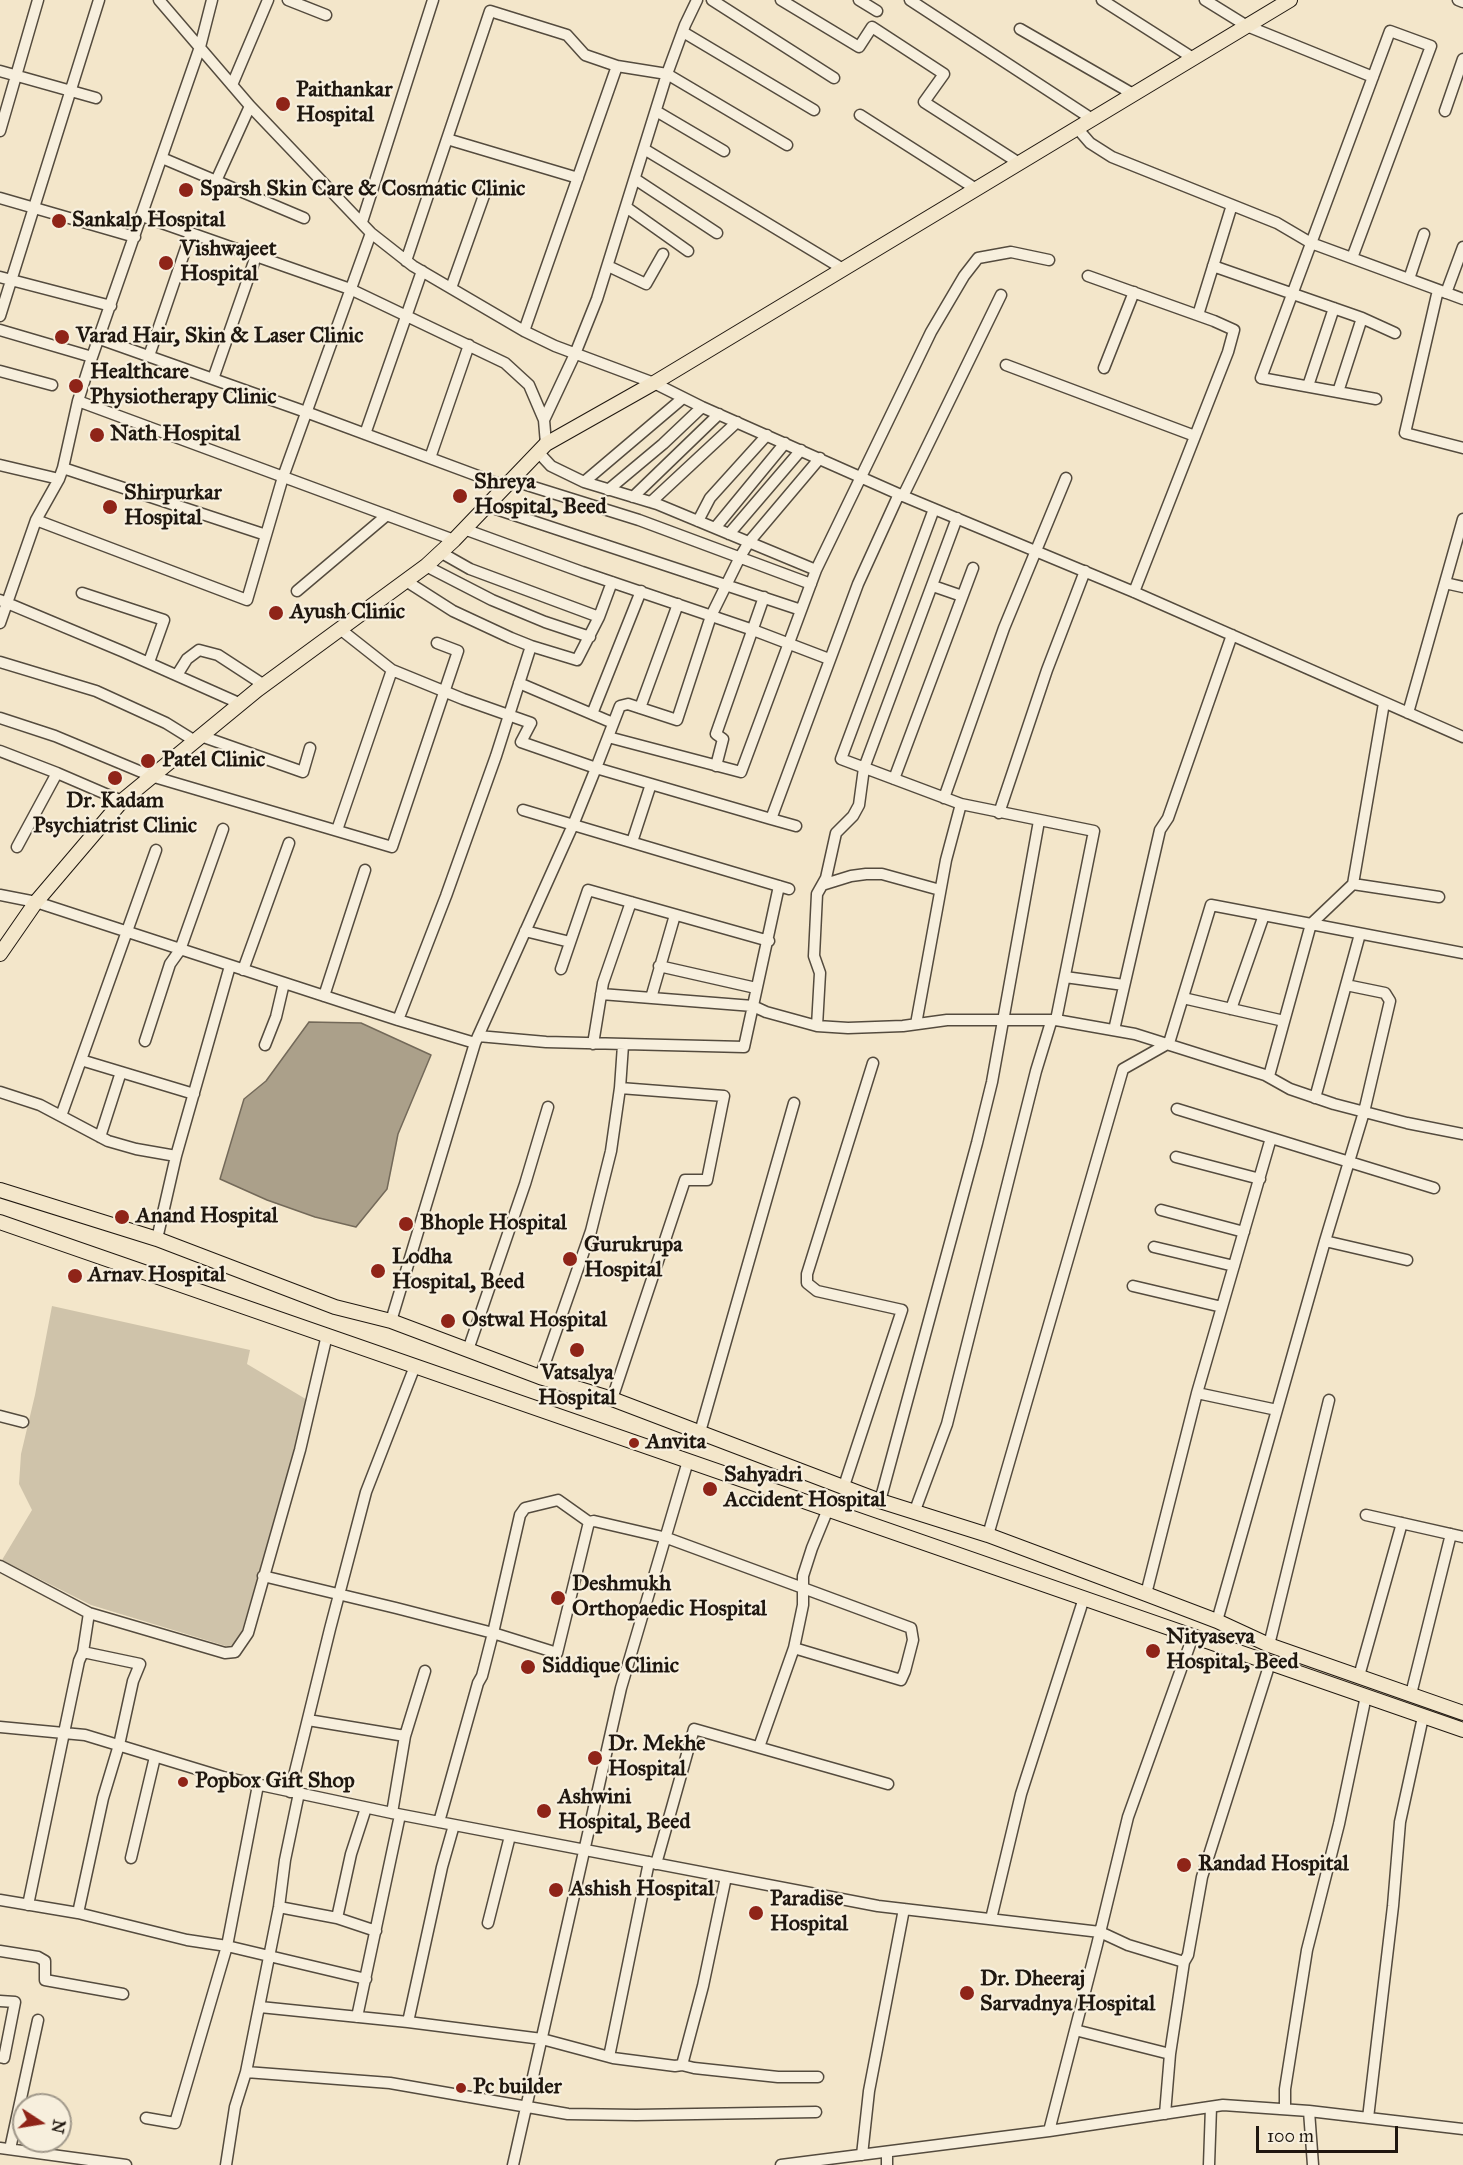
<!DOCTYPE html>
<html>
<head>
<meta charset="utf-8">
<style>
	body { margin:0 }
	#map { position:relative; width:1463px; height:2165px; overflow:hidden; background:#f3e6ca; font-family:"IM FELL Great Primer",serif }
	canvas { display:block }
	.north { position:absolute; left:12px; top:2093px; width:60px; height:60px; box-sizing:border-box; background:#f7efdd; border:2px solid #a1998b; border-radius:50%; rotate:102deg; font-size:16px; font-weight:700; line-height:24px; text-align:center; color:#1f170f }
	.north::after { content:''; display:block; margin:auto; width:21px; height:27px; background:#8f2418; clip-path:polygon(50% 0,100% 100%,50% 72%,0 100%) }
	.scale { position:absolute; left:1256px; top:2126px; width:142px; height:27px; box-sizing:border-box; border:3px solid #1f170f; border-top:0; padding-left:8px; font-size:18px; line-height:21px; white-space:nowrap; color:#1f170f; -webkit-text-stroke:4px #f7efdd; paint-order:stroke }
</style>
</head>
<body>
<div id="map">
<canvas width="1463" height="2165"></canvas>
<div class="north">N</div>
<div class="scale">100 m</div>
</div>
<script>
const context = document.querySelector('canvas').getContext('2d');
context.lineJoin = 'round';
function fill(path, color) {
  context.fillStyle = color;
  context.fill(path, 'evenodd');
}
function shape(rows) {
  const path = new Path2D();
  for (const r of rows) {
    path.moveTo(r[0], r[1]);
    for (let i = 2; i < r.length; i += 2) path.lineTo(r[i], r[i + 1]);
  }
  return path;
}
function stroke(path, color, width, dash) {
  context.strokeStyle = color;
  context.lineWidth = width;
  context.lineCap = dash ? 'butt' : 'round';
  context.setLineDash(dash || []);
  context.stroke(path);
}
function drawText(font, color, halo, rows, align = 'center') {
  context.font = font + ' "IM FELL Great Primer",serif';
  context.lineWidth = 4.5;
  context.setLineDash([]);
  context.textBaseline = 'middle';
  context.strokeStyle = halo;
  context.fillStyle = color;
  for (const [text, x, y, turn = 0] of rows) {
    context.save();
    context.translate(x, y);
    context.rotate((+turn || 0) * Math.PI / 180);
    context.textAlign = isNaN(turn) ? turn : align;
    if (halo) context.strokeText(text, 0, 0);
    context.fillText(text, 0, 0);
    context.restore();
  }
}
fill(shape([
	[52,1306,250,1350,247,1364,309,1401,238,1644,229,1647,91,1605,2,1560,32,1510,19,1484,21,1454,35,1395]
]), '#cfc3aa');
const water = shape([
	[309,1022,361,1023,431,1055,398,1134,387,1189,356,1227,315,1217,267,1200,220,1179,244,1099,266,1081,309,1022]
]);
fill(water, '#aba08a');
stroke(water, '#736959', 1.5);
const minor = shape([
	[159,0,250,106,371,233,413,266,524,331,555,346,654,383,702,407,903,496,1134,592,1463,737],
	[288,0,326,15],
	[712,0,834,78],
	[781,0,859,47,872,27,944,74,924,102,1019,163],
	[859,0,877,11],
	[910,0,1092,119],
	[1102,0,1193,58],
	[1205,0,1247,26,1373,77],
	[1458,0,1463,2],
	[1020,29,1133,94],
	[683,32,814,110],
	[0,71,96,98],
	[232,85,268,0],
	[656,111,724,151],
	[1445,111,1463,59],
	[860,115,976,189],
	[1077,128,1090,143,1112,157,1277,223,1311,243,1463,299],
	[0,131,38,0],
	[447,139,578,178],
	[644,149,843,269],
	[162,158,304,218],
	[635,179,717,233],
	[216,181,250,106],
	[0,198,135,237],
	[626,207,688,251],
	[142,216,350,289,505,363,529,385,544,420,546,444],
	[362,222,433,0],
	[1352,258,1431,46,1390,31,1261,378,1376,399],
	[406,261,490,11,567,35,585,55,617,66,667,74,787,145],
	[608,266,646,284,663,254],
	[1213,266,1362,318,1338,392],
	[1088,276,1214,321,1234,330,1228,352,1134,592],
	[0,277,111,306],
	[1409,279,1424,234],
	[451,288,487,187],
	[1438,290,1405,433,1463,448],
	[1446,293,1463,247],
	[1198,315,1232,205],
	[0,316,99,0],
	[1362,318,1395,333],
	[0,330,92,357],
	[524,331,617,66],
	[100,339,306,412,505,486],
	[149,356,191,233],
	[1006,365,1195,436],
	[1104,368,1134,292],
	[0,371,52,385],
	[213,379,256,256],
	[1308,386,1334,308],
	[78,401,454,540],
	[544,420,575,354,597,299,667,74,685,25,697,0],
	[365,434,422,271],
	[538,452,551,466,584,482,657,504,816,570,931,332,964,276,978,258,1011,252,1049,260],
	[430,458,469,345],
	[820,458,749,542,740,557,711,616,677,720,628,704,620,706,596,768,771,819,858,584,899,494],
	[0,465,59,479],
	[63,468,266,535],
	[511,480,639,520,811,584],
	[584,482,683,398],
	[608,490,663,444,702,407],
	[903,496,1001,295],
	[633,497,719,414],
	[651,502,737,422],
	[487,506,801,610],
	[934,509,841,759,961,804,1094,831,1056,1020],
	[36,520,247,600,283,477,371,233],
	[698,521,710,498,767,435],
	[715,528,785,443],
	[464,529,582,572,753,630,829,659],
	[729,534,801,450],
	[440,552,470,569,599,617,612,582],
	[426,566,492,600,545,622,590,637],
	[406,581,453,611,511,638,531,646,577,660,599,617],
	[1445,583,1463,587],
	[933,586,962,596],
	[297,591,387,515],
	[82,593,164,620,149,662],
	[0,600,124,652,241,704],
	[0,623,36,520,59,479,63,468,78,401,92,357,200,47,212,0],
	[340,629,392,670,463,699,531,723,521,742,596,768,573,825,475,1043],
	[0,662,96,691,166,723,195,741],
	[177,675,187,659,199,650,218,655,264,685],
	[519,683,613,723],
	[640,708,678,604],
	[1408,713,1463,519],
	[592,714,641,591],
	[0,718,55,736,151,776,392,847,458,651,437,643],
	[201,736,303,772,310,748],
	[608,737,741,772,816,570],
	[0,751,57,773,122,801],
	[716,766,723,739,716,734,764,597],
	[894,779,973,568],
	[944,798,1004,628,1066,478],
	[523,810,789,889],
	[999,813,1047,670,1085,571],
	[771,819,796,826],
	[337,830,392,670],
	[632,842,651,784],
	[17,847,57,773],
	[1353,884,1439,897],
	[822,885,851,876,866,874,882,874,940,890],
	[0,895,36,902,398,1020,475,1043,391,1321],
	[525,931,570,942],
	[659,966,756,988],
	[561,969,588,890,769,941],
	[243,970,289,843],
	[1065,977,1124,985],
	[601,994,753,1006,766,1012,817,1026,848,1028,903,1026,947,1020,1056,1020,1135,1034,1265,1075,1290,1089,1334,1104,1407,1123,1463,1134],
	[324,996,365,870],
	[651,998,675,915],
	[1183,998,1284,1021],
	[1231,1009,1264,915],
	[398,1020,446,896,496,756,531,646],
	[916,1024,946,860,961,804],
	[817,1026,820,973,814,956,817,894,826,878,836,833,853,816,859,805,864,768,957,518],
	[1114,1030,1160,830,1168,818,1232,635],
	[478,1036,546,1042,744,1047,779,886],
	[145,1041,170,964,180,950,223,829],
	[593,1044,603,983,631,902],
	[265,1045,276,1017,284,983],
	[81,1060,194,1094],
	[1269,1076,1311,924,1463,953],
	[0,1092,40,1105,108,1141,136,1149,176,1156],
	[1315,1098,1360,934],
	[1177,1109,1434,1188],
	[61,1116,156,850],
	[100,1137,121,1072],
	[1176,1157,1260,1179],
	[1161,1210,1244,1232],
	[157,1239,176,1156,230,966],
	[1325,1241,1407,1260],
	[1154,1247,1234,1266],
	[1133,1286,1222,1307],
	[468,1350,525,1184,548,1107],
	[540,1377,591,1231,611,1151,620,1088,623,1045],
	[1197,1393,1277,1410],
	[612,1399,685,1180,707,1180,724,1096,620,1088],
	[0,1416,23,1422],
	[700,1432,794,1103],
	[844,1486,902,1310,817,1291,807,1283,807,1274,873,1063],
	[880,1501,977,1143,992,1082,1039,821],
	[914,1513,947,1424,1036,1071,1051,1022],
	[1366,1515,1463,1537],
	[589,1522,594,1521,667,1538,803,1588,911,1628,913,1640,905,1671,901,1680,794,1648],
	[988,1535,1123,1069,1169,1043,1211,905,1311,924,1353,884,1384,703],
	[0,1566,89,1613,225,1653,235,1652,248,1633,300,1450,327,1335],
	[263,1576,396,1608,493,1633,557,1653,589,1522,558,1500,525,1508,520,1515,493,1633,482,1676,478,1683,439,1822],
	[1146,1594,1197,1393,1271,1138],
	[1217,1621,1325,1241,1364,1112,1390,1001,1385,993,1346,985],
	[1269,1645,1329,1400],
	[1359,1676,1402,1523],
	[1411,1694,1451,1534],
	[308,1720,405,1736],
	[0,1727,85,1735,223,1777,392,1813,878,1906,1100,1932,1128,1945,1184,1962],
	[759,1747,794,1648,803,1605,803,1576,812,1548,828,1509],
	[290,1792,330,1629,366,1492,415,1366],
	[392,1813,405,1736,425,1671],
	[131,1858,155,1757],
	[656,1864,694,1729,888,1784],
	[0,1900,78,1913,187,1940,227,1946,366,1979],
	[28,1905,79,1661,83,1652,89,1613],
	[279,1907,337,1918,376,1931],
	[78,1913,103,1798,119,1745,133,1681,140,1664,83,1652],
	[337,1918,351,1854,366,1808],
	[991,1919,1021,1794,1084,1598],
	[488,1923,510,1836],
	[0,1951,38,1957,45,1961,45,1980,123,1994],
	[0,2001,15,2002,4,2058,0,2057],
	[260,2007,408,2022,542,2039,613,2058,675,2066,682,2065,694,2068,778,2077,818,2077],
	[357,2017,400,1815],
	[408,2022,442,1867,454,1825],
	[1075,2030,1170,2054],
	[610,2052,649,1862],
	[682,2065,703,1986,726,1877],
	[246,2072,279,1907,285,1860,299,1793],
	[1285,2109,1285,2089,1307,1950,1339,1824,1366,1696],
	[1309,2111,1313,2165],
	[1165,2114,1170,2054,1184,1962,1188,1955,1202,1877,1270,1663],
	[146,2118,175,2123,227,1946,258,1785],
	[1368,2118,1393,1906,1400,1822,1423,1717],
	[1049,2131,1097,1945,1128,1817,1193,1636],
	[0,2148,126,2165],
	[10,2149,38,2020],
	[887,2152,887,2165],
	[862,2155,869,2091,904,1909],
	[226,2165,235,2107,246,2072,390,2083,568,2114,636,2115,816,2112],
	[513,2165,621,1688,688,1461],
	[781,2165,1049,2131,1223,2105,1309,2111,1463,2129],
	[1209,2165,1211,2107]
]);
const major = shape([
	[0,954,36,902,122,801,257,690,426,566,454,540,546,444,654,383,1290,0],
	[0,1190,157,1239,335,1307,391,1321,540,1377,612,1399,880,1501,988,1535,1146,1594,1217,1621,1269,1645,1463,1713],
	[0,1222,1463,1730]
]);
stroke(minor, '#544b3e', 13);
stroke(major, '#1f170f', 16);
stroke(minor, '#f7efdd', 10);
stroke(major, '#f3e6ca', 14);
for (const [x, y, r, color] of [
	[283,104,8,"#8f2418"],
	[186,190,8,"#8f2418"],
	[59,221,8,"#8f2418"],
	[166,263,8,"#8f2418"],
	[62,337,8,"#8f2418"],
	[76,386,8,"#8f2418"],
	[97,435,8,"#8f2418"],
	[460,496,8,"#8f2418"],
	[110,507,8,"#8f2418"],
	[276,613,8,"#8f2418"],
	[148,761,8,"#8f2418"],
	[115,778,8,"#8f2418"],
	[122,1217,8,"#8f2418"],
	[406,1224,8,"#8f2418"],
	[570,1259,8,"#8f2418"],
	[378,1271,8,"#8f2418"],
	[75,1276,8,"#8f2418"],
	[448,1321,8,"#8f2418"],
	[577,1350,8,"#8f2418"],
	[634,1443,6,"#8f2418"],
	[710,1489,8,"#8f2418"],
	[558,1598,8,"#8f2418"],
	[1153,1651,8,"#8f2418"],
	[528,1667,8,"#8f2418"],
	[595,1758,8,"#8f2418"],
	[183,1782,6,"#8f2418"],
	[544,1811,8,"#8f2418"],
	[1184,1865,8,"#8f2418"],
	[556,1890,8,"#8f2418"],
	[756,1913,8,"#8f2418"],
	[967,1993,8,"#8f2418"],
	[461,2088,6,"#8f2418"]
]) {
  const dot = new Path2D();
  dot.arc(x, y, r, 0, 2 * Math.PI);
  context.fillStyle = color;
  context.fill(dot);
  stroke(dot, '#f7efdd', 2);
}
drawText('bold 22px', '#1f170f', '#f7efdd', [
	["Paithankar",296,91],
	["Hospital",296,116],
	["Sparsh Skin Care & Cosmatic Clinic",200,190],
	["Sankalp Hospital",72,221],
	["Vishwajeet",180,250],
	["Hospital",180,275],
	["Varad Hair, Skin & Laser Clinic",76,337],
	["Healthcare",90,373],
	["Physiotherapy Clinic",90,398],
	["Nath Hospital",110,435],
	["Shreya",474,483],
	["Hospital, Beed",474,508],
	["Shirpurkar",124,494],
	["Hospital",124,519],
	["Ayush Clinic",290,613],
	["Patel Clinic",162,761],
	["Dr. Kadam",115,802,"center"],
	["Psychiatrist Clinic",115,827,"center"],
	["Anand Hospital",136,1217],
	["Bhople Hospital",420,1224],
	["Gurukrupa",584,1246],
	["Hospital",584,1271],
	["Lodha",392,1258],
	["Hospital, Beed",392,1283],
	["Arnav Hospital",88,1276],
	["Ostwal Hospital",462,1321],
	["Vatsalya",577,1374,"center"],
	["Hospital",577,1399,"center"],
	["Anvita",646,1443],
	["Sahyadri",724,1476],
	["Accident Hospital",724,1501],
	["Deshmukh",572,1585],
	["Orthopaedic Hospital",572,1610],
	["Nityaseva",1166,1638],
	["Hospital, Beed",1166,1663],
	["Siddique Clinic",542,1667],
	["Dr. Mekhe",608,1745],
	["Hospital",608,1770],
	["Popbox Gift Shop",195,1782],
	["Ashwini",558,1798],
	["Hospital, Beed",558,1823],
	["Randad Hospital",1198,1865],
	["Ashish Hospital",570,1890],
	["Paradise",770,1900],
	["Hospital",770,1925],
	["Dr. Dheeraj",980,1980],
	["Sarvadnya Hospital",980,2005],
	["Pc builder",473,2088]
], 'left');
</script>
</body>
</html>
